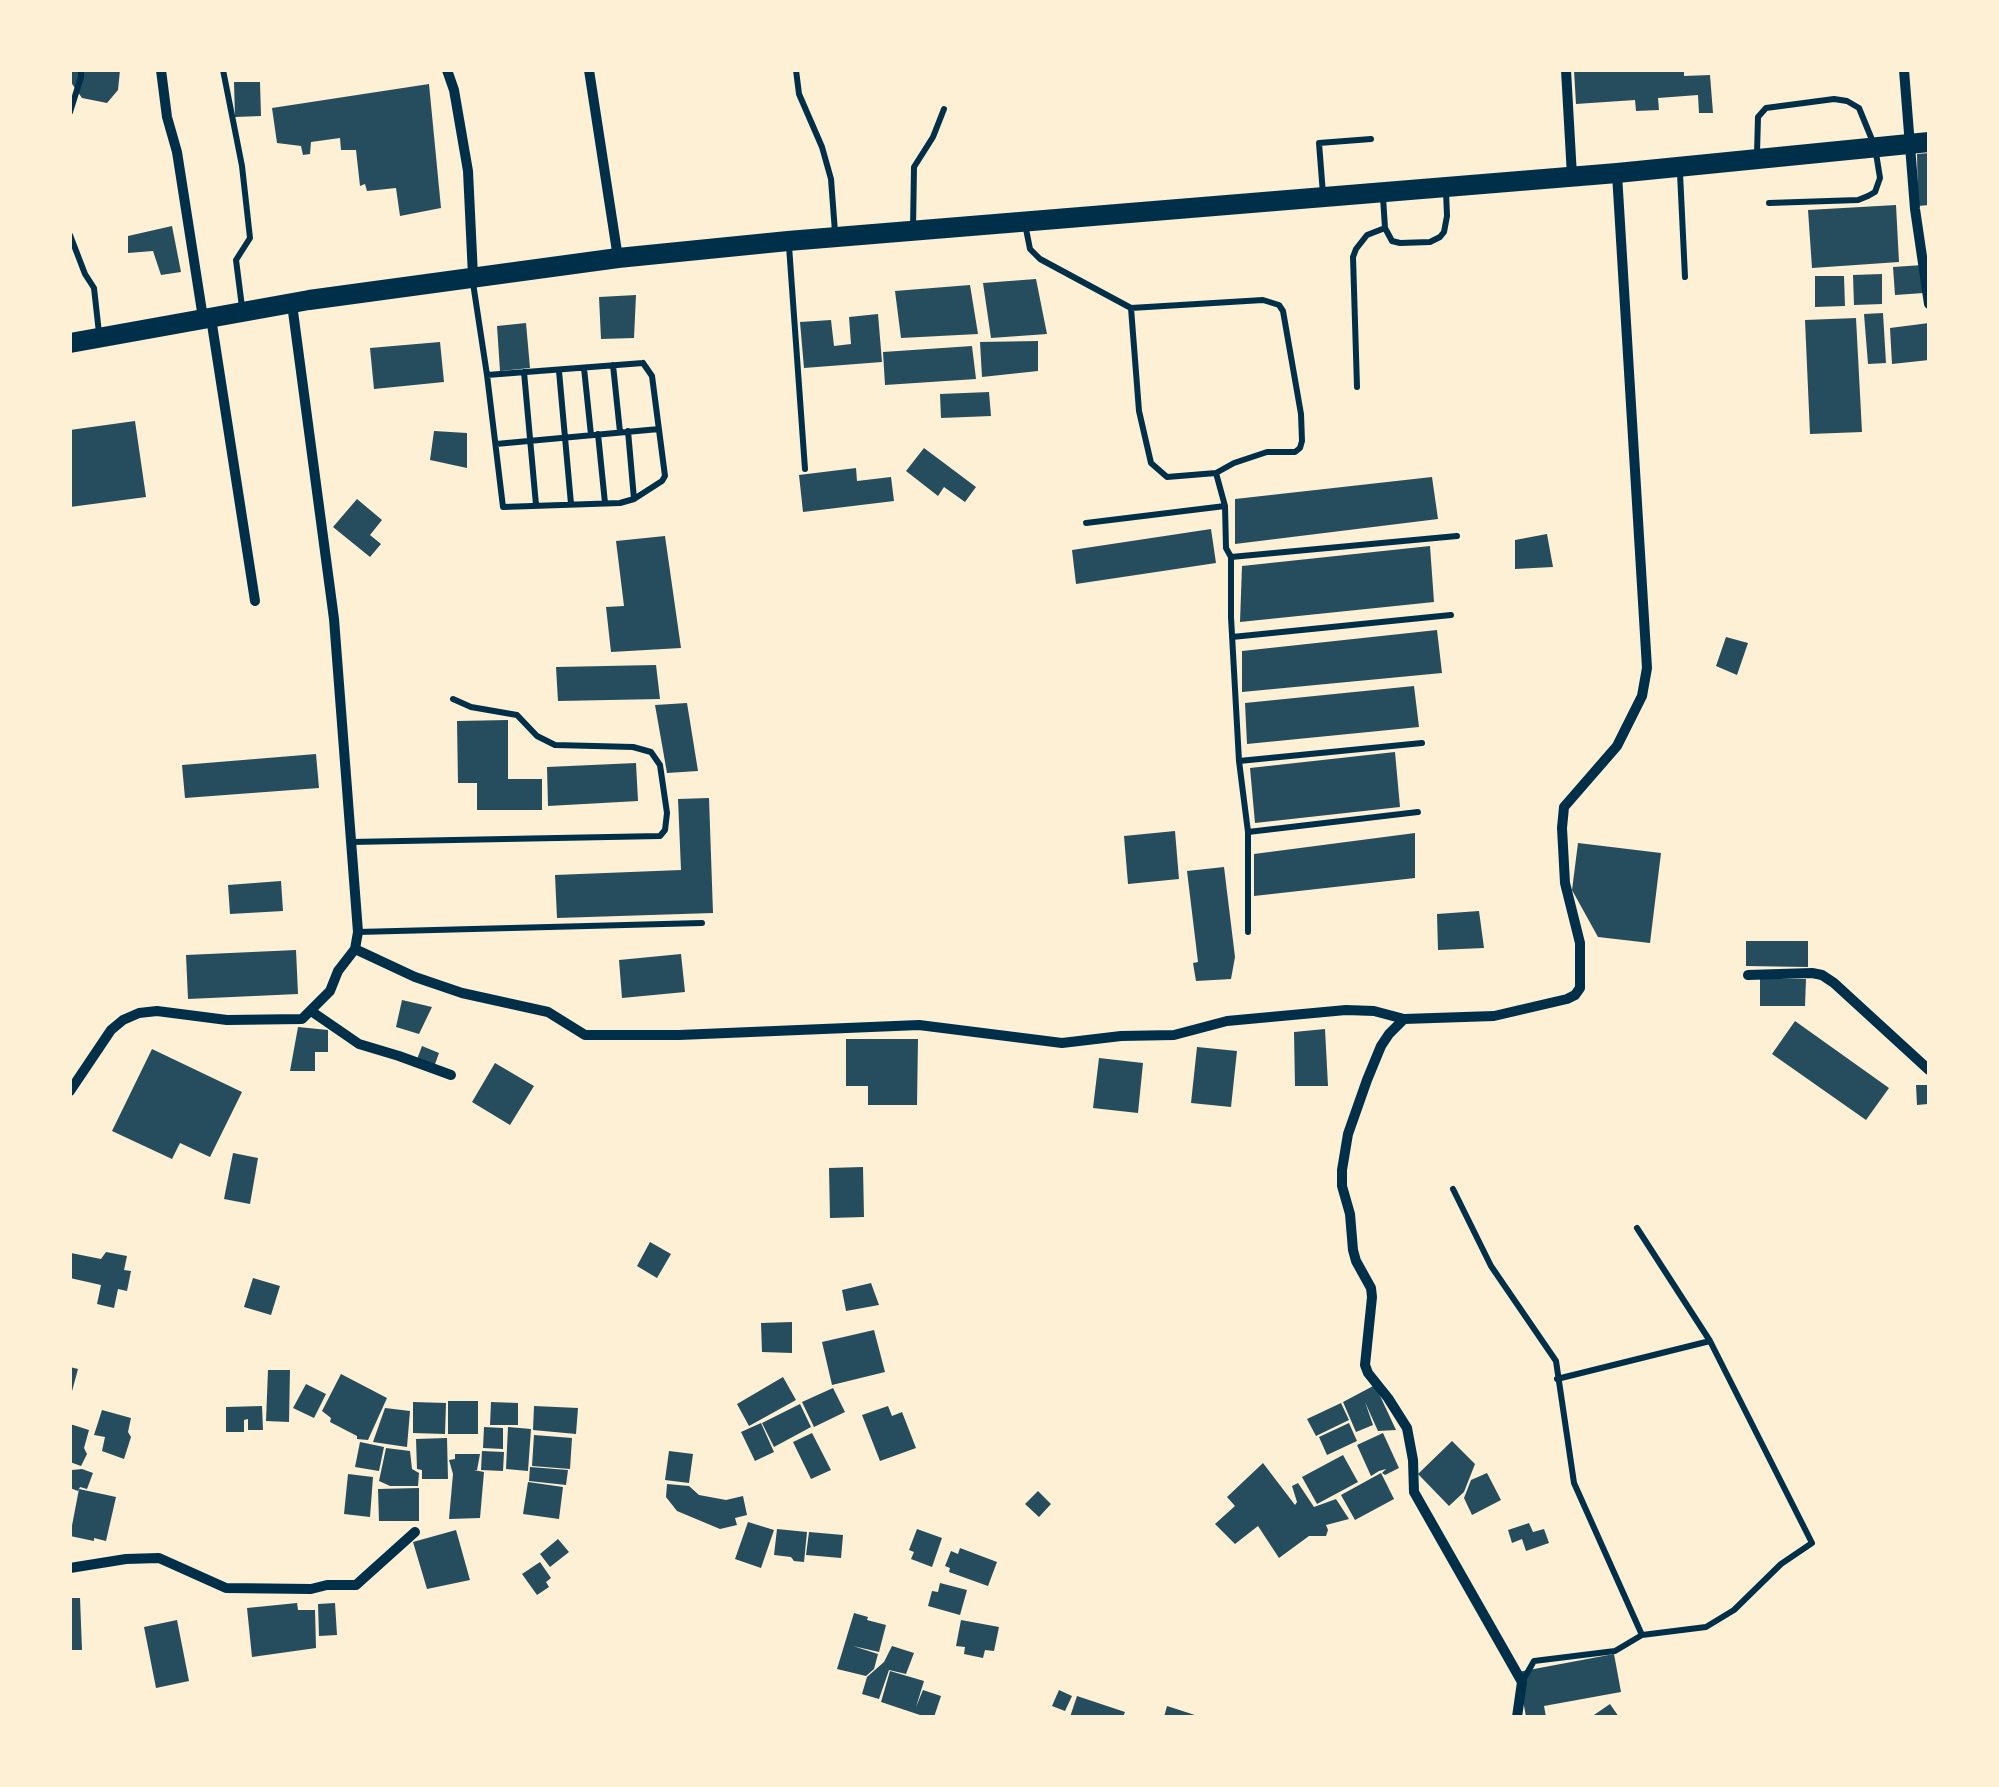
<!DOCTYPE html>
<html>
<head>
<meta charset="utf-8">
<style>
	body { margin:0 }
	#map { position:relative; width:1999px; height:1787px; overflow:hidden; background:#fdf0d5; font-family:Karla,sans-serif }
	canvas { display:block }
	.frame { position:absolute; inset:0; border:72px solid #fdf0d5; pointer-events:none }
</style>
</head>
<body>
<div id="map">
<canvas width="1999" height="1787"></canvas>
<div class="frame"></div>
</div>
<script>
const context = document.querySelector('canvas').getContext('2d');
context.lineJoin = 'round';
function fill(path, color) {
  context.fillStyle = color;
  context.fill(path, 'evenodd');
}
function shape(rows) {
  const path = new Path2D();
  for (const r of rows) {
    path.moveTo(r[0], r[1]);
    for (let i = 2; i < r.length; i += 2) path.lineTo(r[i], r[i + 1]);
  }
  return path;
}
function stroke(path, color, width, dash) {
  context.strokeStyle = color;
  context.lineWidth = width;
  context.lineCap = dash ? 'butt' : 'round';
  context.setLineDash(dash || []);
  context.stroke(path);
}
fill(shape([
	[70,70,120,70,118,90,107,103,82,98,70,81],
	[1574,70,1684,70,1684,76,1710,75,1713,113,1699,113,1698,95,1658,98,1659,110,1636,111,1635,100,1576,104],
	[234,82,260,82,261,116,235,117],
	[429,84,441,208,400,216,396,188,367,191,365,184,360,186,356,150,341,150,340,138,311,142,310,154,303,155,301,146,277,143,272,108],
	[1929,153,1929,205,1918,206,1917,154],
	[1896,205,1899,262,1812,268,1808,210],
	[172,226,181,272,161,275,153,251,128,253,128,236],
	[1923,265,1924,293,1895,295,1893,267],
	[1882,274,1882,304,1854,305,1853,275],
	[1815,276,1844,276,1845,306,1815,307],
	[1036,279,1047,334,991,338,983,283],
	[970,285,978,334,901,338,895,291],
	[636,295,634,338,601,339,599,297],
	[1883,313,1886,363,1868,364,1864,314],
	[878,314,882,362,804,368,800,322,831,320,834,346,851,344,849,317],
	[1856,318,1862,432,1810,434,1805,320],
	[526,323,530,368,500,371,497,326],
	[1929,323,1929,360,1892,364,1890,328],
	[1038,341,1038,371,982,377,980,342],
	[440,342,444,382,374,389,370,348],
	[972,346,976,379,885,385,883,352],
	[989,392,991,416,941,418,940,394],
	[135,421,146,497,70,507,70,430],
	[434,431,467,433,467,468,430,460],
	[924,448,976,487,965,502,944,487,938,496,906,471],
	[856,468,857,481,891,477,894,501,803,512,799,475],
	[1432,477,1438,519,1235,544,1235,499],
	[357,499,382,520,370,535,381,544,370,557,333,527],
	[1211,529,1216,563,1076,584,1072,550],
	[1547,534,1553,567,1515,569,1515,540],
	[665,536,681,648,611,652,606,607,624,606,616,541],
	[1430,546,1434,602,1240,622,1242,566],
	[1437,630,1442,673,1242,692,1242,651],
	[1726,637,1748,643,1737,675,1716,666],
	[656,665,660,699,558,701,556,667],
	[1414,686,1419,727,1247,744,1245,703],
	[687,703,698,771,667,773,655,705],
	[508,720,508,779,542,779,542,810,477,810,477,783,458,783,457,721],
	[1395,752,1400,807,1255,823,1250,768],
	[316,754,319,788,185,798,182,765],
	[636,763,638,801,548,806,547,767],
	[709,798,713,913,557,918,555,875,681,870,678,799],
	[1175,831,1179,879,1128,884,1124,836],
	[1415,833,1415,878,1254,896,1254,854],
	[1578,843,1661,853,1650,943,1598,937,1572,890],
	[1224,867,1235,957,1231,979,1196,981,1193,963,1198,962,1187,871],
	[281,881,283,911,230,914,228,885],
	[1479,911,1484,948,1438,950,1437,914],
	[1746,941,1808,941,1808,967,1746,966],
	[296,950,298,994,188,999,186,955],
	[681,954,685,992,622,998,619,960],
	[1760,979,1806,979,1805,1006,1760,1006],
	[402,1000,432,1007,419,1034,396,1027],
	[1795,1021,1889,1088,1866,1120,1772,1054],
	[298,1027,328,1030,328,1052,315,1052,315,1071,290,1071],
	[1325,1029,1328,1086,1295,1086,1294,1032],
	[846,1039,918,1039,917,1105,868,1105,868,1086,846,1086],
	[422,1046,439,1053,434,1067,416,1062],
	[1197,1047,1237,1051,1231,1107,1191,1103],
	[152,1049,242,1092,210,1157,180,1143,172,1159,112,1131],
	[1099,1058,1143,1063,1138,1113,1093,1108],
	[495,1063,534,1086,510,1125,472,1102],
	[1916,1085,1927,1085,1928,1104,1917,1105],
	[233,1153,258,1158,250,1204,224,1199],
	[863,1167,864,1217,830,1218,829,1168],
	[650,1242,671,1254,657,1278,637,1266],
	[106,1252,127,1256,124,1270,131,1271,127,1291,118,1289,114,1308,97,1304,101,1285,70,1278,71,1253,101,1259],
	[253,1278,280,1286,271,1315,244,1307],
	[871,1283,879,1305,846,1311,842,1290],
	[792,1322,792,1353,762,1352,761,1323],
	[874,1330,885,1372,832,1385,822,1342],
	[70,1367,78,1369,71,1395,70,1394],
	[268,1370,290,1370,289,1422,266,1421],
	[341,1374,387,1398,368,1440,357,1439,357,1436,330,1422,331,1418,322,1411],
	[783,1377,796,1400,749,1426,737,1404],
	[306,1384,326,1394,314,1418,293,1408],
	[1375,1385,1396,1430,1378,1431,1365,1402,1373,1425,1356,1432,1343,1402],
	[833,1388,845,1412,814,1427,802,1402],
	[448,1401,478,1401,478,1434,448,1434],
	[413,1402,446,1403,445,1434,413,1433],
	[491,1402,518,1403,518,1425,490,1425],
	[1341,1403,1349,1420,1316,1436,1307,1419],
	[800,1404,811,1427,774,1447,762,1423],
	[262,1406,263,1430,248,1430,248,1419,244,1420,244,1432,226,1432,226,1407],
	[534,1406,578,1408,576,1434,533,1430],
	[888,1406,892,1416,902,1412,916,1448,880,1461,862,1415],
	[385,1408,410,1411,407,1447,373,1442],
	[102,1410,131,1418,128,1432,131,1437,124,1459,102,1451,105,1437,94,1435],
	[761,1423,774,1452,755,1461,741,1432],
	[1349,1423,1357,1441,1327,1455,1319,1437],
	[70,1424,89,1430,84,1448,87,1454,81,1466,70,1462],
	[484,1427,503,1428,503,1449,483,1448],
	[508,1427,531,1429,528,1471,506,1469],
	[812,1433,831,1470,811,1479,793,1442],
	[1383,1433,1399,1468,1385,1475,1382,1473,1386,1469,1379,1471,1371,1476,1357,1445],
	[534,1435,572,1438,570,1469,532,1466],
	[447,1438,448,1479,422,1479,422,1470,417,1469,416,1439],
	[1452,1441,1475,1464,1464,1492,1449,1506,1418,1474],
	[360,1442,384,1447,379,1471,355,1467],
	[386,1448,410,1451,412,1469,419,1473,418,1486,390,1486,379,1481],
	[482,1451,504,1452,503,1471,481,1470],
	[669,1451,693,1454,689,1483,665,1480],
	[455,1454,480,1454,477,1470,474,1470,484,1472,480,1518,449,1519,453,1474,449,1460,455,1459],
	[1343,1455,1358,1482,1317,1504,1302,1477],
	[1263,1463,1295,1505,1297,1502,1292,1486,1298,1483,1314,1507,1336,1499,1349,1519,1326,1525,1328,1530,1326,1536,1309,1536,1279,1558,1258,1526,1235,1544,1215,1524,1235,1506,1227,1497],
	[530,1467,568,1470,566,1485,529,1481],
	[82,1469,93,1473,87,1489,80,1487,78,1491,70,1488,72,1470],
	[1381,1473,1394,1499,1355,1520,1341,1495],
	[1487,1473,1501,1500,1472,1515,1464,1498,1471,1480],
	[348,1474,373,1477,370,1517,344,1514],
	[528,1482,563,1487,559,1519,523,1514],
	[667,1484,689,1486,699,1495,726,1500,743,1496,747,1515,735,1518,737,1525,720,1529,677,1511,666,1497],
	[419,1488,419,1521,379,1521,378,1489],
	[79,1489,116,1497,106,1541,94,1538,94,1541,70,1536],
	[1038,1491,1051,1504,1039,1517,1025,1504],
	[748,1522,774,1530,761,1568,735,1559],
	[1529,1523,1533,1532,1544,1529,1549,1543,1526,1551,1522,1539,1512,1543,1508,1530],
	[777,1529,807,1532,804,1562,794,1561,791,1557,774,1555],
	[917,1529,942,1538,932,1567,911,1559,914,1552,909,1550],
	[456,1530,470,1580,427,1589,413,1542],
	[809,1532,843,1535,841,1558,806,1555],
	[558,1539,569,1552,550,1567,540,1554],
	[960,1548,997,1562,988,1586,949,1572,950,1568,945,1566,951,1551,958,1554],
	[540,1562,551,1578,546,1582,549,1587,537,1595,522,1574],
	[940,1583,967,1590,960,1615,928,1606,932,1591,938,1592],
	[70,1598,80,1598,82,1650,70,1650],
	[297,1603,298,1610,315,1610,316,1648,252,1657,247,1608],
	[335,1603,337,1635,319,1636,318,1604],
	[854,1613,868,1617,867,1620,886,1625,879,1652,853,1646,878,1654,874,1669,866,1676,837,1669],
	[177,1620,189,1681,156,1688,144,1627],
	[961,1620,999,1627,994,1651,985,1650,983,1658,964,1654,965,1647,956,1646],
	[892,1646,914,1653,906,1674,889,1670,879,1699,862,1694,867,1677,884,1662],
	[1614,1654,1621,1692,1544,1706,1546,1717,1526,1717,1518,1672],
	[890,1671,924,1681,916,1707,923,1690,941,1696,934,1717,926,1717,881,1702],
	[1059,1690,1072,1696,1065,1711,1052,1706],
	[1077,1696,1125,1712,1123,1717,1070,1717],
	[1610,1704,1619,1717,1591,1717],
	[1167,1706,1198,1716,1198,1717,1164,1717]
]), '#264d5e');
stroke(shape([
	[223,70,242,166,250,238,236,260,242,307],
	[796,70,799,94,822,147,831,179,835,232],
	[70,112,81,77,81,70],
	[1757,153,1758,117,1766,108,1834,99,1847,101,1859,108,1875,147,1880,178,1875,192,1868,196,1858,200,1769,203],
	[1680,173,1685,277],
	[1323,194,1319,143,1371,139],
	[1383,197,1385,228,1392,241,1400,243,1430,242,1440,237,1444,232,1447,216,1446,191],
	[1025,224,1030,249,1040,259,1131,308,1139,411,1151,463,1167,477,1216,473,1225,506,1226,548,1231,557,1231,617,1239,761,1248,832,1248,932],
	[913,229,914,167,933,137,944,109],
	[70,235,85,274,94,288,99,333],
	[789,246,805,469],
	[473,283,487,375],
	[1131,308,1263,300,1279,305,1283,311,1301,414,1302,441,1300,448,1295,452,1267,452,1234,463,1216,473],
	[643,363,652,376,665,476,662,481,634,499,620,503,503,507,487,375,643,363],
	[613,365,620,432],
	[584,368,591,435],
	[559,371,571,504],
	[524,372,536,505],
	[1357,387,1353,257,1356,249,1367,235,1385,228],
	[628,431,634,499],
	[598,434,605,503],
	[496,444,659,429],
	[1086,523,1225,506],
	[1231,557,1457,536],
	[1232,637,1451,615],
	[1239,761,1422,743],
	[1248,832,1418,812],
	[351,842,660,836,665,830,667,813,660,765,651,752,633,747,555,745,537,736,517,715,471,707,453,699],
	[358,932,702,923],
	[1453,1189,1491,1266,1556,1361,1574,1483,1642,1635],
	[1557,1379,1710,1341],
	[1522,1682,1534,1661,1615,1651,1642,1635,1706,1627,1734,1610,1781,1564,1812,1543,1710,1341,1637,1228]
]), '#003049', 6);
stroke(shape([
	[161,70,167,117,177,152,203,318],
	[447,70,454,90,468,171,473,276],
	[589,70,618,258],
	[1566,70,1572,176],
	[1904,70,1915,209,1929,304],
	[211,318,255,601],
	[355,949,415,977,462,993,548,1012,585,1035,679,1035,919,1025,1062,1043,1121,1036,1174,1035,1227,1021,1346,1010,1374,1011,1404,1019],
	[1748,975,1812,973,1822,975,1834,983,1929,1070],
	[311,1011,359,1044,399,1056,451,1075],
	[70,1091,111,1030,123,1020,139,1013,157,1011,227,1020,302,1019,330,991,338,971,355,949,358,932,334,619,292,304],
	[70,1568,126,1559,159,1558,226,1588,311,1589,327,1585,356,1585,415,1532],
	[1517,1717,1522,1682,1414,1492,1413,1460,1407,1428,1388,1398,1368,1373,1365,1365,1372,1297,1371,1288,1356,1261,1353,1250,1350,1214,1342,1186,1342,1170,1348,1134,1367,1080,1381,1046,1389,1034,1404,1019,1494,1016,1567,999,1575,995,1580,988,1580,943,1565,883,1562,828,1564,807,1617,746,1642,696,1647,668,1617,174]
]), '#003049', 10);
stroke(shape([
	[70,343,309,300,618,258,788,241,1617,173,1929,142]
]), '#003049', 20);
</script>
</body>
</html>
